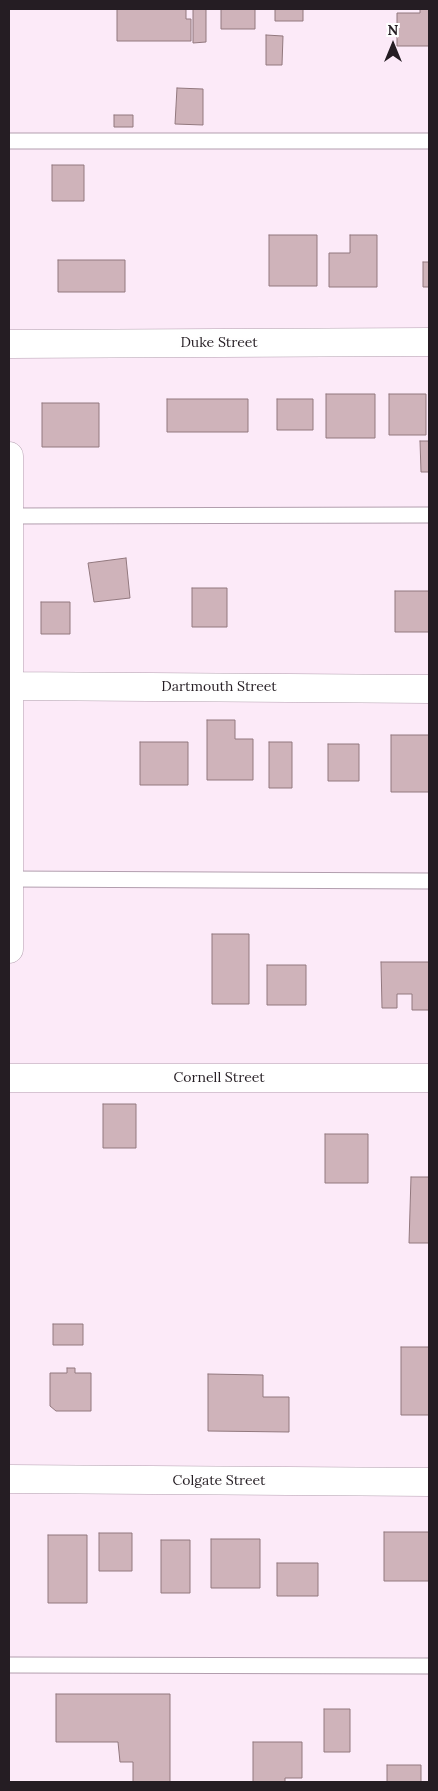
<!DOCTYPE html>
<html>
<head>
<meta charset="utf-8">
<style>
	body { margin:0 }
	#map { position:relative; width:438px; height:1791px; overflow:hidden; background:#fceaf8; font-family:Lora,serif }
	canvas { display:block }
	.frame { position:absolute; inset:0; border:10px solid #251d23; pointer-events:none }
	.north { position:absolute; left:368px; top:20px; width:50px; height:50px; -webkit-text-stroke:4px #fefefe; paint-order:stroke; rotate:0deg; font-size:14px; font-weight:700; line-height:20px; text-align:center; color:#251d23 }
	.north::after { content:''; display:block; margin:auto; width:18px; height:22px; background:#251d23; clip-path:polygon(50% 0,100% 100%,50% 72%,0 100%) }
</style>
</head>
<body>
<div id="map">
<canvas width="438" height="1791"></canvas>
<div class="frame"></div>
<div class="north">N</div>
</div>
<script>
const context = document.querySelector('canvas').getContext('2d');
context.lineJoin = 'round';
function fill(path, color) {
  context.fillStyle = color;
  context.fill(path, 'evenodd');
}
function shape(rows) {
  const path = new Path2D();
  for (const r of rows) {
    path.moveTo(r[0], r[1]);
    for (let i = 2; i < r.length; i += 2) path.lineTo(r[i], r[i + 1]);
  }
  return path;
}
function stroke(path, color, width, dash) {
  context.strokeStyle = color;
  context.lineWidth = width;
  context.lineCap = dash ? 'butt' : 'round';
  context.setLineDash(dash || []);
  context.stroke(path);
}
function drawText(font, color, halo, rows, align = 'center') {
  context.font = font + ' Lora,serif';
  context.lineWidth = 4.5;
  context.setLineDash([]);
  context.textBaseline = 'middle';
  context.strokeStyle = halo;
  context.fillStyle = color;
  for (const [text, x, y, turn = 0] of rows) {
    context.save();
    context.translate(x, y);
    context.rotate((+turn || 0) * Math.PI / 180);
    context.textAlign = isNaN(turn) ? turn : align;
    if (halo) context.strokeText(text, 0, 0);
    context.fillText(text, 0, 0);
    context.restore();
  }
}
const building = shape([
	[117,9,186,9,186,19,191,19,191,41,117,41,117,9],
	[193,9,206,9,206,42,193,43,193,9],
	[221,9,255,9,255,29,221,29,221,9],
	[275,9,303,9,303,21,275,21,275,9],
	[420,9,429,9,429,46,397,46,397,13,420,13,420,9],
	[266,35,283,36,282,65,266,65,266,35],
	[177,88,203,89,203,125,175,124,177,88],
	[114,115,133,115,133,127,114,127,114,115],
	[52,165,84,165,84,201,52,201,52,165],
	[269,235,317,235,317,286,269,286,269,235],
	[350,235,377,235,377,287,329,287,329,253,350,253,350,235],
	[58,260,125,260,125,292,58,292,58,260],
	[423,262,429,262,429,287,423,287,423,262],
	[326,394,375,394,375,438,326,438,326,394],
	[389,394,426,394,426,435,389,435,389,394],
	[167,399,248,399,248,432,167,432,167,399],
	[277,399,313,399,313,430,277,430,277,399],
	[42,403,99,403,99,447,42,447,42,403],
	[420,441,429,441,429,472,421,472,420,441],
	[126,558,130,598,94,602,88,563,126,558],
	[192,588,227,588,227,627,192,627,192,588],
	[395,591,429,591,429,632,395,632,395,591],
	[41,602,70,602,70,634,41,634,41,602],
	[207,720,235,720,235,739,253,739,253,780,207,780,207,720],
	[391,735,429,735,429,792,391,792,391,735],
	[140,742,188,742,188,785,140,785,140,742],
	[269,742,292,742,292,788,269,788,269,742],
	[328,744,359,744,359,781,328,781,328,744],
	[212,934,249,934,249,1004,212,1004,212,934],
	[381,962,429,962,429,1010,412,1010,412,994,397,994,397,1008,382,1008,381,962],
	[267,965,306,965,306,1005,267,1005,267,965],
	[103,1104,136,1104,136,1148,103,1148,103,1104],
	[325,1134,368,1134,368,1183,325,1183,325,1134],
	[411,1177,429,1177,429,1243,409,1243,411,1177],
	[53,1324,83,1324,83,1345,53,1345,53,1324],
	[401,1347,429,1347,429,1415,401,1415,401,1347],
	[67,1368,75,1368,75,1373,91,1373,91,1411,56,1411,50,1406,50,1373,67,1373,67,1368],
	[208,1374,263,1375,263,1397,289,1397,289,1432,208,1431,208,1374],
	[384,1532,429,1532,429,1581,384,1581,384,1532],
	[99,1533,132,1533,132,1571,99,1571,99,1533],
	[48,1535,87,1535,87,1603,48,1603,48,1535],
	[211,1539,260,1539,260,1588,211,1588,211,1539],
	[161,1540,190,1540,190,1593,161,1593,161,1540],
	[277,1563,318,1563,318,1596,277,1596,277,1563],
	[56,1694,170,1694,170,1782,133,1782,133,1762,120,1762,118,1742,56,1742,56,1694],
	[324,1709,350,1709,350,1752,324,1752,324,1709],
	[253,1742,302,1742,302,1778,285,1778,285,1782,253,1782,253,1742],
	[387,1765,421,1765,421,1782,387,1782,387,1765]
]);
fill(building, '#cfb3ba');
stroke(building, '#92787e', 1);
const service = shape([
	[9,141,429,141],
	[9,516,429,515],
	[9,879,429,881],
	[9,1665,429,1666]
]);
const minor = shape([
	[9,344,429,342],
	[9,456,9,949],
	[9,686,429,689],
	[9,1078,429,1078],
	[9,1479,429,1482]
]);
stroke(service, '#b29eae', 17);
stroke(minor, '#b29eae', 29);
stroke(service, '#fff', 15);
stroke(minor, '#fff', 28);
drawText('14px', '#251d23', '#fefefe', [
	["Duke Street",219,343],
	["Dartmouth Street",219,687],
	["Cornell Street",219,1078],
	["Colgate Street",219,1481]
]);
</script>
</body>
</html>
